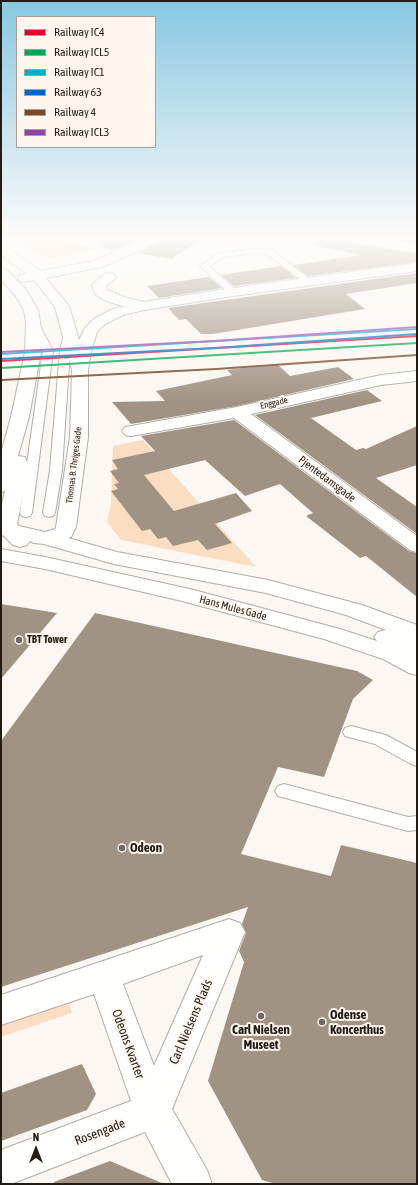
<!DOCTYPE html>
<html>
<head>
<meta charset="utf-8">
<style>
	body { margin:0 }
	#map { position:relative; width:418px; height:1185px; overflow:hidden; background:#fcf7f2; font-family:"Asap Condensed",sans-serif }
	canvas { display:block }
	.frame { position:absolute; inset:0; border:2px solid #231c15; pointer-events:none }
	.legend { position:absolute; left:16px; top:16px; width:140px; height:132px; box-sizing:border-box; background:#fff7ef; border:1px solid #a79f98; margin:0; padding:5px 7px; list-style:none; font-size:12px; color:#231c15 }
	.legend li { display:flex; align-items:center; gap:8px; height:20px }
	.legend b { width:20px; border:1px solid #a79f98 }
	.north { position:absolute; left:16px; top:1129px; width:40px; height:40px; -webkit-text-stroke:3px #fff7ef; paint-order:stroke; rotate:0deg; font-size:11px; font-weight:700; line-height:16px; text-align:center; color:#231c15 }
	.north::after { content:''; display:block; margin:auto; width:14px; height:18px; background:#231c15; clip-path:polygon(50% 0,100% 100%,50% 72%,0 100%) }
</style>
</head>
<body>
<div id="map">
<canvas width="418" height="1185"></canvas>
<div class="frame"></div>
<ul class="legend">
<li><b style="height:5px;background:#e4002b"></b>Railway IC4</li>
<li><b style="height:5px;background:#00a651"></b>Railway ICL5</li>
<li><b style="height:5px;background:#00a9ce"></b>Railway IC1</li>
<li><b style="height:5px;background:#0065bd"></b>Railway 63</li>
<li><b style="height:5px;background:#7a4b2a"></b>Railway 4</li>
<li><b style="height:5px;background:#8e44ad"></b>Railway ICL3</li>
</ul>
<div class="north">N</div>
</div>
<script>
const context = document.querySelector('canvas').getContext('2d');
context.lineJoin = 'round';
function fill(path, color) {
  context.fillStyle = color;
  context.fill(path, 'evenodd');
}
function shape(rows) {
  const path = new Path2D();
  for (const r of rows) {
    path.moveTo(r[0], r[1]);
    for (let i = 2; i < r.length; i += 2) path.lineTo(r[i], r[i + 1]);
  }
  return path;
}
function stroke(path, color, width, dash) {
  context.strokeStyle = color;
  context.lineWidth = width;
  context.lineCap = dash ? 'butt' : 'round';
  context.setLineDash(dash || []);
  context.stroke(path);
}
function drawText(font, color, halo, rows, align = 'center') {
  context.font = font + ' "Asap Condensed",sans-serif';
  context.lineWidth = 4;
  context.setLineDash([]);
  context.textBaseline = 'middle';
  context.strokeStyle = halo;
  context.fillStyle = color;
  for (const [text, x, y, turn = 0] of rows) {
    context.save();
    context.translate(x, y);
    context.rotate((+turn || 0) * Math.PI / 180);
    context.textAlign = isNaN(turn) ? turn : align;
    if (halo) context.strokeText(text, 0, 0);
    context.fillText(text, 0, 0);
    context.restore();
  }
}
fill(shape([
	[4,236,45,236,101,249,50,259],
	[143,440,256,567,121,540,107,522,111,505,113,446],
	[67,995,72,1013,1,1037,1,1017]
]), '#faddc2');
fill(shape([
	[101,236,146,236,115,250,100,247],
	[165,236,206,236,171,259,137,253,163,240],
	[317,236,333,236,335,240,340,241,417,254,417,262,308,276,293,265,362,255,316,246],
	[369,236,417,236,417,243],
	[281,266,296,278,234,286,221,275],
	[417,273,417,283,346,294,365,309,213,334,201,334,186,319,179,320,168,308],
	[209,277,222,288,159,298,147,286],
	[277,364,290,376,338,367,354,379,237,406,131,424,112,402,165,401,156,391,232,375,227,370],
	[367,390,382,401,311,418,356,450,363,448,366,449,417,426,417,465,376,478,417,507,417,534,255,415],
	[234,420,409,551,417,553,417,597,366,556,360,558,306,516,313,513,280,484,245,496,205,460,144,475,174,511,236,493,252,511,215,524,232,543,207,550,198,540,173,546,166,537,158,539,150,529,142,531,111,491,118,489,114,484,119,483,110,471,118,469,112,460,155,451,141,436],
	[1,604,57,613,1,679],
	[95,613,357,671,373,680,353,699,324,777,278,767,241,854,331,876,341,845,417,863,417,1184,276,1184,262,1180,208,1081,244,962,239,951,246,933,242,924,248,907,1,987,1,741],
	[82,1064,96,1094,87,1110,1,1141,1,1093],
	[110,1161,164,1184,54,1184,54,1182]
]), '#a09383');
const lane = shape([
	[254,249,272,250,312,281,311,283,305,283,267,254,254,253,224,257,209,266,236,290,237,292,233,295,230,294,200,266,219,253,254,249],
	[33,319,38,322,53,351,32,513,30,516,26,517,22,516,20,513,43,351,28,322,33,319],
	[70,328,75,331,70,350,62,470,55,513,53,516,49,517,45,516,43,513,50,470,60,350,65,331,70,328],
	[351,726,386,735,417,752,417,766,411,764,375,744,345,736,343,732,345,728,351,726],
	[284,784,408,817,417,816,417,830,408,831,278,796,275,791,278,786,284,784]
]);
const street = shape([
	[109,273,114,274,116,277,106,286,107,290,127,298,149,303,151,306,149,309,144,310,119,305,104,300,96,295,92,285,104,274,109,273],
	[417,371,417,381,381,385,251,414,417,536,417,552,410,550,234,418,131,436,125,435,122,431,125,427,131,426,237,407,381,375,417,371],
	[229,919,240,923,245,932,172,1109,207,1170,212,1184,172,1184,145,1132,11,1184,1,1184,1,1150,131,1101,94,994,1,1025,1,995,229,919],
	[203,955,154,1066,123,984,203,955]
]);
const secondary = shape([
	[149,236,164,236,162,239,132,254,102,267,46,278,69,306,79,340,85,328,95,318,113,309,144,302,233,288,417,263,417,271,233,296,144,310,123,315,105,324,97,332,92,348,88,369,88,437,76,527,71,537,68,538,117,552,268,580,362,605,417,625,417,640,416,640,417,640,417,657,414,656,417,657,417,675,409,673,383,659,324,639,182,601,45,569,1,561,1,549,45,557,194,590,340,629,377,641,374,637,378,632,386,630,346,615,266,593,114,564,44,544,34,543,30,541,27,545,20,547,13,545,4,536,1,535,1,507,5,491,1,492,1,453,11,417,25,352,26,322,24,310,15,295,1,280,1,268,6,269,26,290,38,310,40,322,41,352,29,417,18,456,25,457,29,467,17,524,19,526,45,532,55,529,56,527,70,437,72,370,55,307,34,280,25,282,20,281,18,278,20,275,27,274,1,255,1,245,5,246,40,271,94,261,149,236],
	[334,236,361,236,417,245,417,253,340,240,336,239,334,236]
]);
stroke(lane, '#b2ada7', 2);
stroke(street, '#b2ada7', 2);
stroke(secondary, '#b2ada7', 2);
fill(lane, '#fffefd');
fill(street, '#fffefd');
fill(secondary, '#fffefd');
stroke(shape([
	[1,361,78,357]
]), '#cdcccb', 2.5, [6, 3]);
fill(shape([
	[417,335,417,337,1,362,1,360,417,335]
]), '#e4002b');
fill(shape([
	[417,342,417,344,1,369,1,367,417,342]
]), '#00a651');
fill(shape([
	[417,328,417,330,1,355,1,353,417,328]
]), '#00a9ce');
fill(shape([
	[417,333,417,335,215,349,1,360,1,358,215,347,417,333]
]), '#0065bd');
fill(shape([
	[417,354,417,356,216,370,1,381,1,379,2,379,216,368,417,354]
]), '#7a4b2a');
fill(shape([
	[417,326,417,328,416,328,214,342,1,353,1,351,214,340,417,326]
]), '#8e44ad');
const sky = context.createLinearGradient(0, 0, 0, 402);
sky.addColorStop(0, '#87c7e2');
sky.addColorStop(0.59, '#fefbf9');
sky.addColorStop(1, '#fefbf900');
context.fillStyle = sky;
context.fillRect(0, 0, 418, 402);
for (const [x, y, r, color] of [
	[19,640,4,"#6f6962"],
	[122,848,4,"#6f6962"],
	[261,1016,4,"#6f6962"],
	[322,1022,4,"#6f6962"]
]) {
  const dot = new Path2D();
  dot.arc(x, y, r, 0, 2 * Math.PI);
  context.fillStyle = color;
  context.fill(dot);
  stroke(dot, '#fff7ef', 1.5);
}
drawText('9px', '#231c15', '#fff7ef', [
	["Enggade",274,403,-13],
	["Thomas B. Thriges Gade",74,465,-83]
]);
drawText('11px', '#231c15', '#fff7ef', [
	["Pjentedamsgade",327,479,37],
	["Hans Mules Gade",233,608,15]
]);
drawText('bold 11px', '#231c15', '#fff7ef', [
	["TBT Tower",27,640]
], 'left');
drawText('bold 13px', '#231c15', '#fff7ef', [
	["Odeon",130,848],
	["Odense",330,1015],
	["Koncerthus",330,1030],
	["Carl Nielsen",261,1030,"center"],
	["Museet",261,1045,"center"]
], 'left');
drawText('13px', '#231c15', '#fff7ef', [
	["Carl Nielsens Plads",191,1022,-67],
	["Odeons Kvarter",128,1044,70],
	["Rosengade",100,1132,-21]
]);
</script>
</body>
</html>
